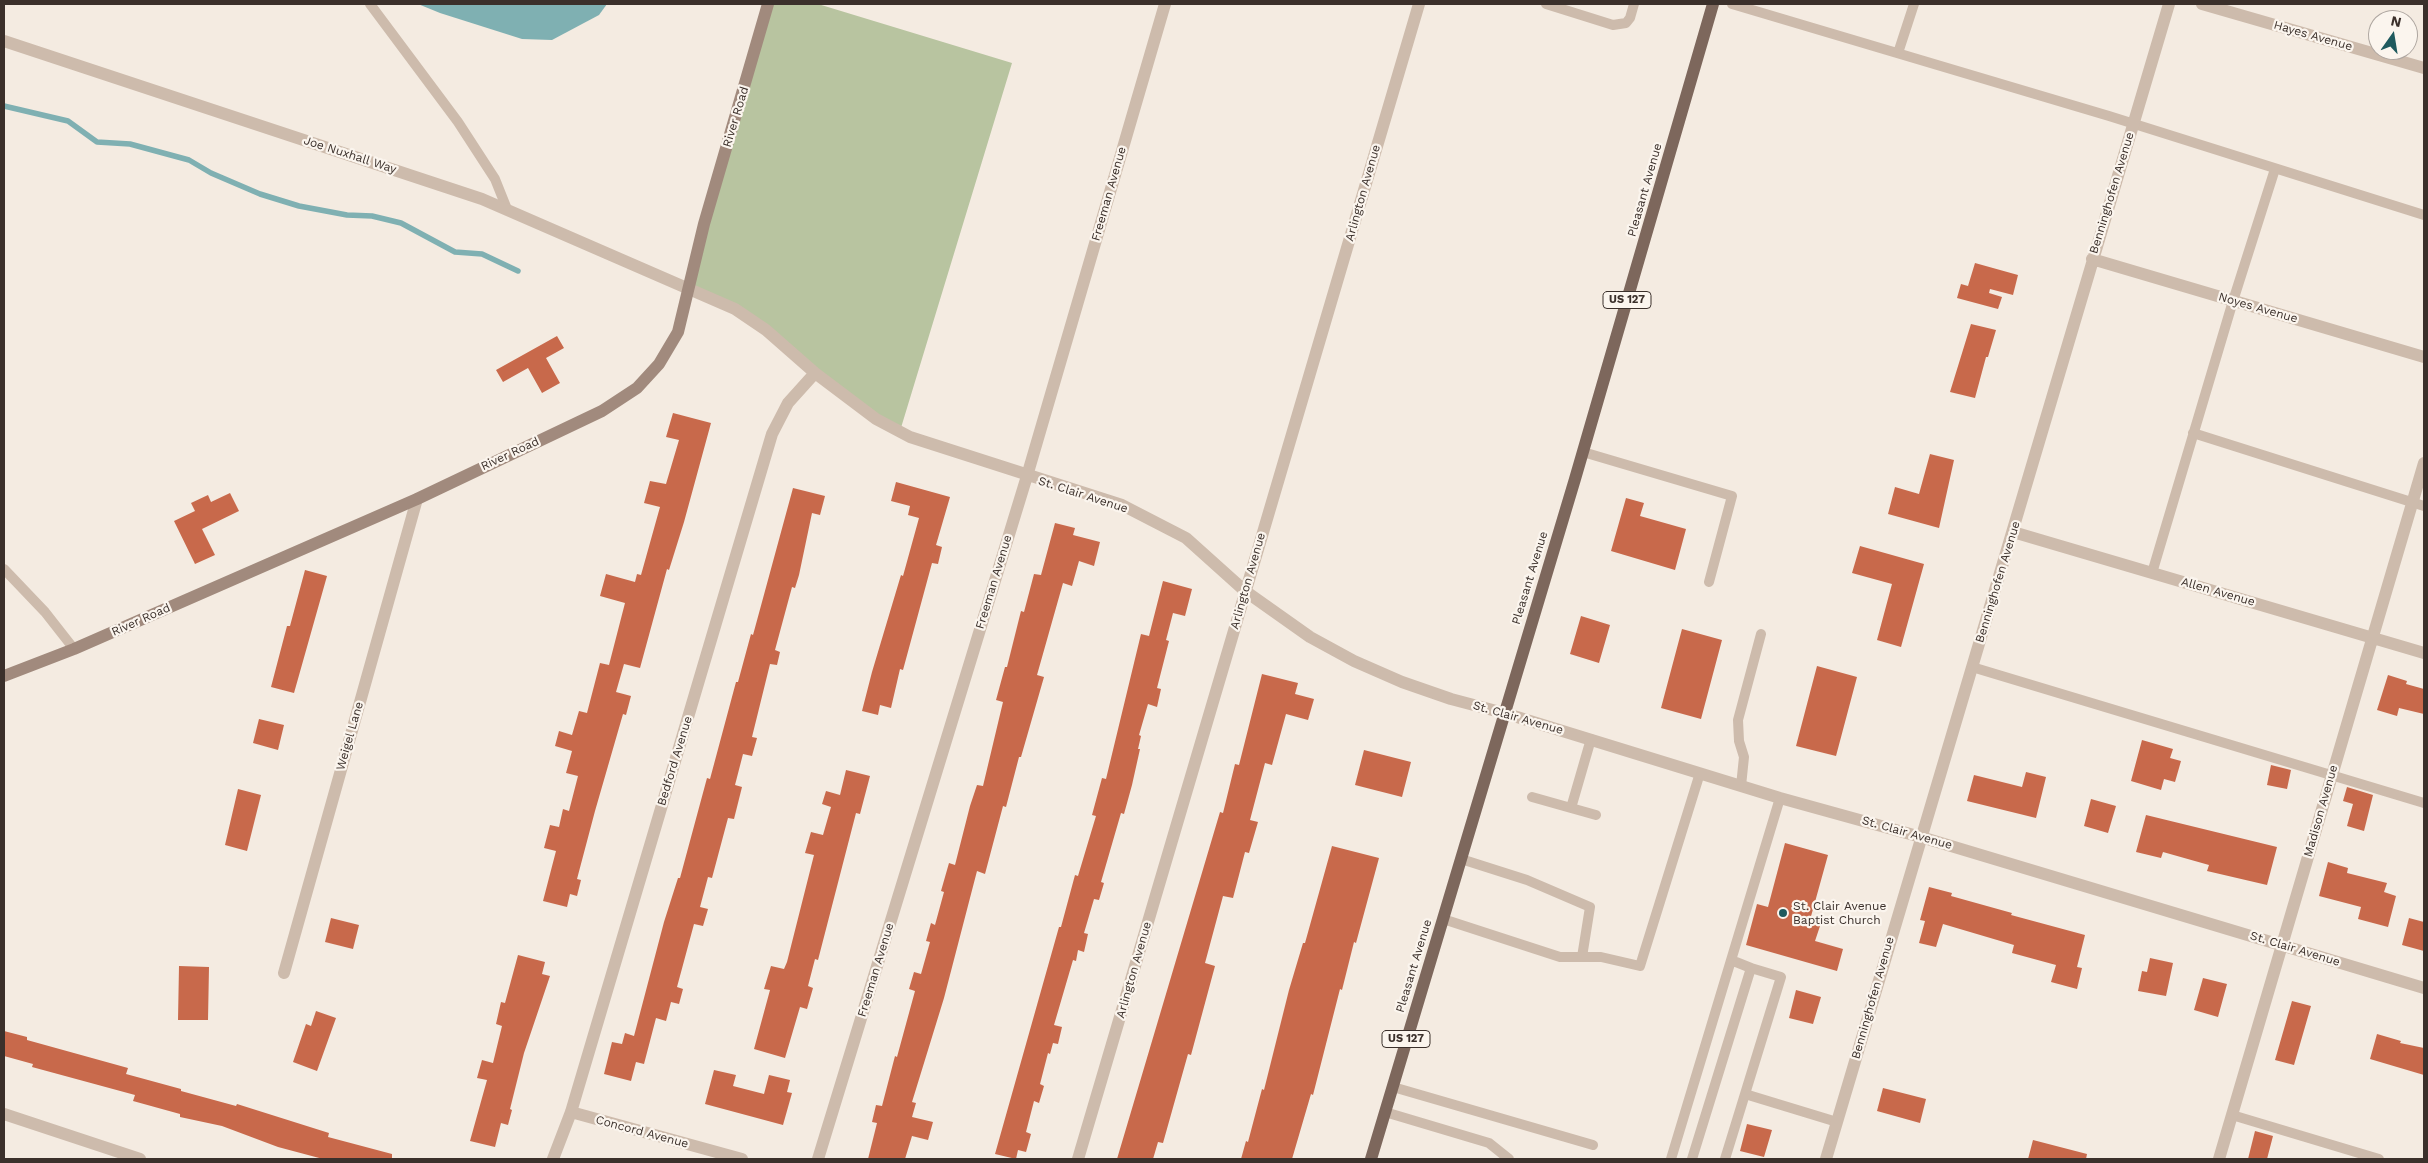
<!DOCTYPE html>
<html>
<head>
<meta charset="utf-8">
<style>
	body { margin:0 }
	#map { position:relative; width:2428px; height:1163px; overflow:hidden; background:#f4ebe1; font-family:"Work Sans",sans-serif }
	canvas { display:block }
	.frame { position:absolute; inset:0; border:5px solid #3b302b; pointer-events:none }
	.north { position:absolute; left:2368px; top:10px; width:50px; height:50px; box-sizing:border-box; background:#fbf5ee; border:1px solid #aea6a0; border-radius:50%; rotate:13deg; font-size:14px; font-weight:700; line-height:20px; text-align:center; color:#3b302b }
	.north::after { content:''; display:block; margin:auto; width:18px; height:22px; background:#1f5a5e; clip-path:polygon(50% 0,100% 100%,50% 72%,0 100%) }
</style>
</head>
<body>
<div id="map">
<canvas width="2428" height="1163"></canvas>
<div class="frame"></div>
<div class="north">N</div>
</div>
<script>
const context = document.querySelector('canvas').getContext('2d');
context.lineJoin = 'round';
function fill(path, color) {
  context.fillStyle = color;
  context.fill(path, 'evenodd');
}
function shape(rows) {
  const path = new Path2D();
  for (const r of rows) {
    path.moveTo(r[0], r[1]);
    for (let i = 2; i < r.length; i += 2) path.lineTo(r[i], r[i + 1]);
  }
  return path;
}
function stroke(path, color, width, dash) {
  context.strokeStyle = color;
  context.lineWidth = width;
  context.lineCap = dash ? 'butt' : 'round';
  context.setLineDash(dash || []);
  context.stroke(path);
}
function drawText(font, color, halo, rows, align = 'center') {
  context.font = font + ' "Work Sans",sans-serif';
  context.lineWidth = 4.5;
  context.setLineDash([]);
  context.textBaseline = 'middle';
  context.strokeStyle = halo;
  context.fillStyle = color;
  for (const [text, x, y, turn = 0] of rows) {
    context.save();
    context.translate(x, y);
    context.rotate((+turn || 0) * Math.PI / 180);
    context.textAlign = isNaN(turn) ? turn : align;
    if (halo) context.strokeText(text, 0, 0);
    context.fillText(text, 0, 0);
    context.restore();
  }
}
fill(shape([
	[768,4,818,4,1012,63,900,431,792,350,690,288]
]), '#b8c4a0');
fill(shape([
	[418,4,607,4,599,15,552,40,522,39,440,13]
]), '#7fb0b2');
stroke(shape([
	[4,106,68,121,97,142,130,144,189,160,211,173,260,194,299,206,347,215,372,216,401,223,455,252,482,254,518,271]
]), '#7fb0b2', 5.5);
fill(shape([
	[1975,263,2018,275,2013,295,1990,289,1989,293,2002,297,1998,309,1957,298,1961,284,1968,286],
	[1971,324,1996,330,1988,357,1986,357,1975,398,1950,392],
	[557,336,564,348,546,358,560,383,542,393,528,368,503,382,496,370],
	[673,413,711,423,684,522,669,570,667,569,640,668,624,664,616,692,631,696,626,715,623,714,595,811,577,879,581,880,577,896,570,894,567,907,543,901,556,851,544,848,550,825,559,827,563,809,569,811,578,776,566,773,572,751,555,746,559,731,572,735,579,711,587,713,600,663,609,665,625,603,600,596,606,574,635,582,637,574,641,575,660,507,644,503,650,481,666,484,679,440,666,437],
	[1930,454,1954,460,1939,528,1888,514,1895,487,1919,494],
	[896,482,950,497,936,545,942,547,938,564,932,563,903,670,900,669,891,708,880,705,878,715,862,711,872,672,901,575,903,576,919,518,908,515,910,506,891,501],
	[793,488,825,496,820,515,812,513,799,575,795,588,792,587,775,650,780,652,777,665,770,664,752,737,757,738,752,756,743,754,735,785,742,787,734,819,728,818,712,878,708,877,700,907,708,909,703,926,694,924,677,987,683,989,679,1004,671,1002,666,1021,656,1018,644,1064,636,1062,631,1081,604,1074,612,1042,622,1044,625,1033,634,1036,664,922,678,878,680,878,707,778,710,779,736,682,738,682,751,634,753,635],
	[230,493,239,511,202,529,215,555,195,564,174,521,195,511,191,503,208,495,211,502],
	[1626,498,1644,503,1640,516,1686,529,1675,570,1611,551],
	[1055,523,1075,528,1073,535,1100,542,1094,566,1079,561,1072,586,1063,583,1037,675,1044,677,1021,757,1019,757,1006,807,1003,806,985,874,977,871,944,998,912,1102,916,1103,912,1117,933,1122,928,1140,912,1136,905,1159,868,1159,877,1123,872,1122,876,1105,882,1106,895,1056,897,1057,915,991,909,989,914,972,921,974,930,942,926,941,931,923,935,925,944,892,941,891,949,863,955,865,970,806,977,785,983,786,1003,702,996,700,1005,667,1007,667,1021,611,1024,612,1034,574,1041,575],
	[1860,546,1924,564,1901,647,1877,640,1892,584,1852,573],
	[305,570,327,576,294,693,271,687,287,626,290,626],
	[1163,581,1192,589,1185,616,1173,613,1166,640,1169,641,1157,688,1161,689,1157,707,1148,704,1139,735,1141,736,1138,749,1140,749,1132,785,1124,814,1121,813,1101,882,1104,883,1099,900,1094,899,1084,933,1088,934,1084,952,1078,950,1076,961,1073,960,1054,1025,1062,1027,1058,1044,1053,1043,1050,1054,1048,1053,1040,1084,1044,1086,1039,1103,1034,1101,1026,1132,1031,1134,1026,1152,1018,1150,1016,1159,995,1154,1059,927,1061,927,1075,875,1078,876,1096,816,1092,815,1102,778,1106,779,1141,634,1149,636],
	[1581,616,1610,625,1599,663,1570,654],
	[1682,629,1722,640,1701,719,1661,708],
	[1817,666,1857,677,1836,756,1796,746],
	[1262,674,1298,683,1295,694,1314,699,1308,720,1286,714,1272,765,1265,763,1250,820,1258,822,1249,853,1245,852,1233,898,1223,896,1205,963,1215,966,1191,1055,1188,1054,1163,1143,1158,1142,1153,1159,1117,1159,1220,812,1223,813,1235,764,1239,765],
	[2388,675,2407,681,2406,684,2424,689,2424,714,2399,708,2397,716,2377,710],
	[259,719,284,725,278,750,253,743],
	[2142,740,2173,749,2170,758,2181,761,2175,782,2164,779,2161,790,2131,781],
	[1364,750,1411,762,1402,797,1355,785],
	[2271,765,2291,770,2287,789,2267,785],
	[846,770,870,776,860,814,856,813,818,960,815,959,808,986,813,988,807,1009,800,1007,785,1058,754,1049,770,990,764,989,771,966,784,969,787,962,814,855,805,853,811,832,823,835,831,807,822,804,826,791,840,795],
	[2026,772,2046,777,2036,818,1967,801,1974,775,2022,787],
	[2347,787,2373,795,2364,831,2347,826,2353,804,2343,801],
	[238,789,261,795,247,851,225,845],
	[2091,799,2116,806,2108,833,2084,826],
	[2146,815,2277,847,2267,885,2207,871,2209,865,2163,852,2161,858,2136,852],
	[1785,843,1828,855,1810,920,1821,923,1815,941,1843,949,1837,971,1746,945,1757,904,1768,907],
	[1332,846,1379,858,1356,943,1354,942,1342,990,1340,989,1313,1095,1311,1094,1292,1159,1241,1159,1246,1141,1248,1142,1262,1089,1264,1090,1289,990,1303,943,1305,943],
	[2328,862,2348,868,2347,873,2387,883,2384,892,2396,896,2388,927,2358,919,2361,907,2319,896],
	[1929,887,1952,893,1951,896,2012,913,2011,915,2085,935,2077,967,2082,968,2077,989,2051,982,2056,965,2012,953,2014,945,1943,924,1936,947,1919,943,1925,921,1920,920],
	[331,918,359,925,353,949,325,942],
	[2409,918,2424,922,2424,951,2402,945],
	[518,955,545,962,542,974,550,976,524,1053,510,1109,512,1110,508,1125,501,1123,495,1147,470,1141,487,1080,477,1078,482,1060,493,1063,502,1026,496,1024,501,1002,505,1003],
	[2150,958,2173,963,2166,996,2138,991,2142,971,2147,972],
	[179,966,209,967,208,1020,178,1020],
	[2203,978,2227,984,2218,1017,2194,1010],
	[1796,990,1821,997,1813,1024,1789,1018],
	[2292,1001,2311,1006,2294,1065,2275,1060],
	[316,1011,336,1018,317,1071,293,1062,306,1024,311,1026],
	[4,1031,27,1037,27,1040,128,1068,126,1074,181,1089,181,1091,236,1106,237,1104,329,1133,328,1137,392,1154,392,1159,323,1159,278,1147,222,1126,180,1117,180,1114,133,1101,135,1095,32,1067,33,1064,4,1056],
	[2377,1034,2401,1041,2400,1043,2424,1048,2424,1075,2370,1059],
	[714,1070,736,1075,733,1086,764,1094,769,1075,790,1080,787,1092,792,1093,783,1125,705,1104],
	[1883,1088,1926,1099,1920,1123,1877,1111],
	[1747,1124,1772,1130,1764,1157,1740,1151],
	[2255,1131,2273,1136,2267,1159,2248,1159],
	[2033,1140,2087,1154,2086,1159,2028,1159]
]), '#c8694b');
stroke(shape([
	[370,4,458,122,495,179,507,209],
	[1546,4,1613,25,1626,23,1630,18,1634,4],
	[1732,4,2109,116,2424,215],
	[1898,53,1914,4],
	[2193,433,2424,506],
	[1583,452,1732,496,1709,582],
	[4,569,45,612,74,649],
	[2152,573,2233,301,2275,169],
	[1972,667,2424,803],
	[1591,739,1571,808,1596,815],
	[1741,786,1744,757,1739,741,1738,720,1761,634],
	[1532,797,1571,808],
	[1461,859,1527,880,1590,907,1582,957],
	[1443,919,1560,957,1601,957,1640,966,1700,773],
	[1731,960,1751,968],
	[1393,1087,1593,1145],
	[1745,1094,1837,1122],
	[1385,1112,1489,1143,1509,1159],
	[2232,1115,2379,1159],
	[1671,1159,1780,798],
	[1692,1159,1751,968,1781,977,1725,1159]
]), '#cdbbac', 10);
stroke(shape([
	[2202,4,2424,68],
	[4,41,482,199,735,309,766,330,815,373,876,419,910,437,1122,505,1186,538,1245,591,1310,637,1354,661,1402,682,1451,699,1504,713,1780,798,1921,837,2424,988],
	[2092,259,2424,357],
	[2013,532,2424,653],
	[284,973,417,499],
	[571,1112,742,1159],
	[4,1114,140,1159],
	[553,1159,571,1112,772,434,788,403,815,373],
	[818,1159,1027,476,1165,4],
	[1078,1159,1419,4],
	[1826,1159,2169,4],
	[2219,1159,2424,463]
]), '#cdbbac', 12);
stroke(shape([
	[4,676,74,649,417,499,602,411,637,388,659,364,678,332,704,224,768,4]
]), '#a18a7d', 12);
stroke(shape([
	[1371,1159,1575,479,1713,4]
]), '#7d675c', 12);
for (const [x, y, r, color] of [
	[1783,913,5,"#1f5a5e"]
]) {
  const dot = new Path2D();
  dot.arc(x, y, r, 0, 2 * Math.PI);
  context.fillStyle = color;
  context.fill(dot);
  stroke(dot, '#fbf5ee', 2);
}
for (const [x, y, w] of [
	[1627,300,48],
	[1406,1039,48]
]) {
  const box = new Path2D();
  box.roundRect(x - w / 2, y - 8.5, w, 17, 4);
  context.fillStyle = '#fbf5ee';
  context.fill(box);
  stroke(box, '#3b302b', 1);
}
drawText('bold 11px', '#3b302b', null, [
	["US 127",1627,300],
	["US 127",1406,1039]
]);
drawText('12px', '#3b302b', '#fbf5ee', [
	["Hayes Avenue",2313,36,16],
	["River Road",736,117,-73],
	["Joe Nuxhall Way",350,155,18],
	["Pleasant Avenue",1645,190,-74],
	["Arlington Avenue",1363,193,-74],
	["Benninghofen Avenue",2112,193,-73],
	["Freeman Avenue",1109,194,-74],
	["Noyes Avenue",2258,308,16],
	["River Road",510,454,-25],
	["St. Clair Avenue",1083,495,18],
	["Pleasant Avenue",1530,578,-73],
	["Arlington Avenue",1248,581,-74],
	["Freeman Avenue",994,582,-73],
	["Benninghofen Avenue",1998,582,-73],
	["Allen Avenue",2218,592,16],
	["River Road",141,620,-24],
	["St. Clair Avenue",1518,718,16],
	["Weigel Lane",350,736,-74],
	["Bedford Avenue",675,761,-73],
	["Madison Avenue",2321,811,-74],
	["St. Clair Avenue",1907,833,16],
	["St. Clair Avenue",2295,949,17],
	["Pleasant Avenue",1414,966,-73],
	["Freeman Avenue",876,970,-73],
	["Arlington Avenue",1134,970,-74],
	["Benninghofen Avenue",1873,998,-74],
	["Concord Avenue",642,1132,15]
]);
drawText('12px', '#3b302b', '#fbf5ee', [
	["St. Clair Avenue",1793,906],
	["Baptist Church",1793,920]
], 'left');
</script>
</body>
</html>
